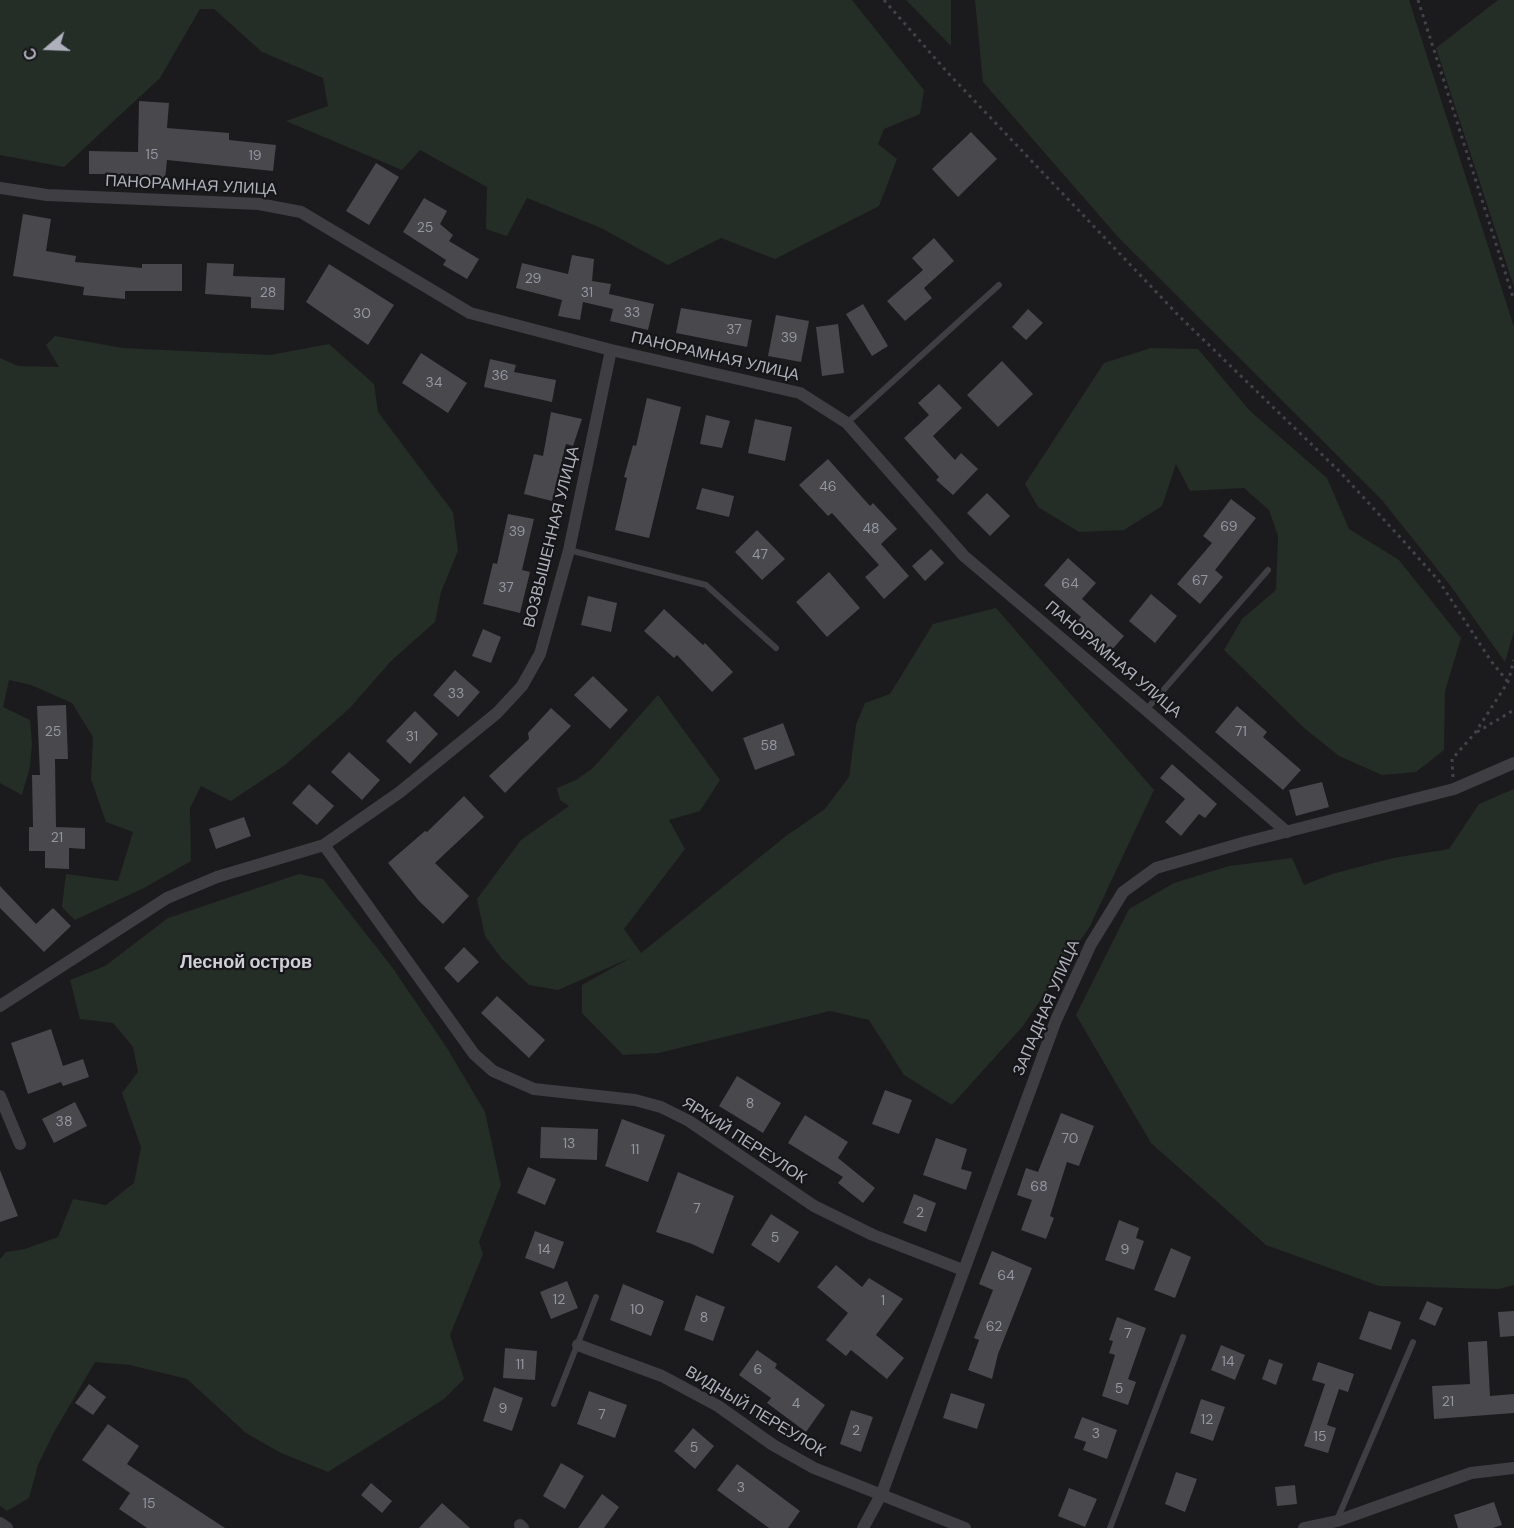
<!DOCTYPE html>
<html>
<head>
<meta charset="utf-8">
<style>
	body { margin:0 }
	#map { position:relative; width:1514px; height:1528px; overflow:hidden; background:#1b1b1d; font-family:"DM Sans",sans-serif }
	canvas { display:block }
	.north { position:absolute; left:18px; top:18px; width:60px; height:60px; -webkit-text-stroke:4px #161618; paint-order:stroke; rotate:251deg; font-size:16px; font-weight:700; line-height:24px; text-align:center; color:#aeb0bb }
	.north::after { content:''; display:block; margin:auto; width:21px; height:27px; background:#aeb0bb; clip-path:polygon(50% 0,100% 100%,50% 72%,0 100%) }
</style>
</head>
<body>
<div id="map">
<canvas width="1514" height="1528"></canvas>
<div class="north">С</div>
</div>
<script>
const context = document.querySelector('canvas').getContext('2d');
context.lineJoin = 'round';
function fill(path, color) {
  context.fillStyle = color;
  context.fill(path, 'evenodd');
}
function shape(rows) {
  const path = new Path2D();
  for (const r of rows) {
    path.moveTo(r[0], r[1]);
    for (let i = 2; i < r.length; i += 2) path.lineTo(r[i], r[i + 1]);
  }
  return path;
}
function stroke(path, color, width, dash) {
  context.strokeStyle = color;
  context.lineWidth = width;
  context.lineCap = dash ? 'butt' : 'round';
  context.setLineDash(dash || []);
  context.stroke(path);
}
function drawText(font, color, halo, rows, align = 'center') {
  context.font = font + ' "DM Sans",sans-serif';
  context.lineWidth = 4.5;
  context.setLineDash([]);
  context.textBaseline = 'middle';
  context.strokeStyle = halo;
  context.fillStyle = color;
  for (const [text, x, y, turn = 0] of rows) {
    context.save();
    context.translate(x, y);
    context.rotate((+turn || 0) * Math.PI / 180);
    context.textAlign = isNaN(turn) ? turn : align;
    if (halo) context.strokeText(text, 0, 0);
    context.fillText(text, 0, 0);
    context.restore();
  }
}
fill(shape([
	[0,0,852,0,924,90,920,114,884,129,878,144,897,159,879,206,775,259,721,238,668,265,601,228,527,198,507,236,486,229,487,187,420,150,402,170,286,121,328,106,323,78,262,52,214,9,200,9,160,78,64,167,0,155],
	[906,0,951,0,951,46],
	[975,0,1409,0,1514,327,1514,631,1505,662,1450,585,1381,499,1118,237,983,82],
	[1498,0,1514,0,1514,287,1436,48],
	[55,336,123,348,270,355,329,344,374,384,378,412,453,512,458,551,441,592,435,622,391,661,349,709,285,765,231,801,201,786,190,808,191,861,144,888,75,920,62,907,66,874,118,881,133,832,106,822,91,779,93,737,72,703,31,685,9,680,3,707,30,720,32,743,30,767,22,795,0,783,0,358,18,366,59,367,46,345],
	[1151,348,1198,349,1250,411,1327,478,1349,529,1399,560,1461,638,1445,691,1444,750,1416,772,1382,775,1339,756,1303,727,1224,650,1242,619,1276,590,1278,536,1269,510,1244,488,1190,491,1176,464,1162,506,1124,530,1079,532,1038,507,1025,484,1104,363],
	[996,608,1154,790,1090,926,1023,1026,952,1105,904,1075,869,1020,830,1011,659,1053,623,1055,582,1013,582,985,630,958,558,990,529,985,502,959,485,936,477,899,521,840,569,806,560,800,557,788,576,780,593,768,658,695,720,780,700,811,669,820,685,849,624,929,641,953,786,836,825,809,849,777,856,725,865,703,890,694,933,624],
	[1514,789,1514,1285,1499,1289,1379,1286,1266,1245,1151,1143,1076,1015,1129,909,1174,883,1229,866,1292,858,1304,885,1332,874,1393,858,1449,849,1479,804],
	[299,874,323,879,392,967,447,1048,485,1112,501,1185,479,1242,483,1254,450,1335,464,1379,444,1399,328,1472,281,1453,246,1433,187,1379,130,1365,95,1362,53,1434,38,1465,29,1498,7,1511,0,1506,0,1259,6,1252,25,1249,58,1237,73,1199,106,1205,134,1183,141,1147,122,1093,138,1072,133,1047,113,1023,80,1019,70,980,105,966,168,918]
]), '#252d27');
fill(shape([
	[139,101,169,103,167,128,229,133,229,140,276,145,273,171,167,160,165,179,137,177,137,174,89,174,89,151,138,152],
	[971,132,997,159,958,197,932,169],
	[376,163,399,177,369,225,346,211],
	[424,198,447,211,440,224,453,235,449,241,479,259,467,279,443,265,446,260,403,232],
	[23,214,51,219,46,251,76,256,75,262,142,268,142,264,182,264,182,291,125,291,125,299,83,295,84,287,13,276],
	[934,238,954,261,924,288,932,298,905,321,887,301,923,270,912,258],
	[572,255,594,259,592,281,611,284,609,294,654,304,648,330,610,321,613,309,583,302,580,320,558,316,562,300,516,288,522,263,568,274],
	[207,263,234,264,233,276,285,278,284,310,251,308,251,297,205,294],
	[329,264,394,305,368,345,306,302],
	[863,304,888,346,872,356,846,314],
	[681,308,752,320,747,347,676,333],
	[1028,309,1043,323,1026,340,1012,327],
	[776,315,809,321,801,362,768,356],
	[838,324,844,373,822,376,816,327],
	[421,353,467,383,448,413,402,383],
	[490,359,516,365,514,372,556,380,552,402,484,387],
	[1002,361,1033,394,998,427,967,395],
	[939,384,962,408,933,436,955,460,961,453,978,469,953,495,936,480,939,477,904,438,929,415,918,403],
	[647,398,681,407,649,538,615,530,627,478,624,477,633,445,636,446],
	[551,412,582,419,573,446,566,444,552,501,524,494,534,454,543,456],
	[706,415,730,421,722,448,700,444],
	[755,419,792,427,785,461,748,453],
	[828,459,870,506,873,503,897,529,881,544,909,576,884,599,865,577,879,565,832,513,828,516,799,485],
	[702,488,734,496,729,517,696,509],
	[987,493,1010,516,990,536,967,513],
	[1231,499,1256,518,1215,570,1223,577,1200,604,1177,584,1212,543,1203,536],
	[508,514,534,519,522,570,530,572,520,613,483,604,493,563,497,564],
	[757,530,785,559,762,580,735,552],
	[931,549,944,563,925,581,912,566],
	[1068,558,1096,583,1082,599,1124,636,1110,652,1077,622,1081,617,1044,585],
	[829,572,860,608,827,637,796,602],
	[1151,594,1177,616,1155,643,1129,621],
	[588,596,617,603,611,632,581,625],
	[664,609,703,645,705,643,733,672,712,692,677,655,674,658,644,631],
	[483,629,501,637,491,663,472,656],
	[455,670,480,692,458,717,433,695],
	[593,676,628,710,610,729,574,695],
	[66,705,68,759,55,759,56,827,85,828,85,849,69,848,69,869,45,868,45,851,29,851,29,827,33,827,32,775,40,775,37,706],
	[1237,706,1267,732,1263,737,1301,770,1283,790,1215,732],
	[551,708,571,726,505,793,489,776,529,739,528,733],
	[415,711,438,734,410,764,386,741],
	[783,723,795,755,755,770,743,738],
	[349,752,380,780,362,800,331,772],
	[1172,764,1217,804,1205,818,1199,814,1181,836,1165,822,1185,799,1160,778],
	[1322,782,1329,807,1296,816,1289,790],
	[309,784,334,806,317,825,292,803],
	[464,796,484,817,435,863,469,896,443,924,419,901,388,863,425,831,427,832],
	[244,817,251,836,216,849,209,829],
	[0,886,36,924,53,908,71,926,44,952,0,908],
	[464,947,479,962,458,983,444,968],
	[497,996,545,1040,529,1058,481,1013],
	[51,1029,63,1066,83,1059,89,1077,63,1086,61,1082,28,1094,11,1043],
	[737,1076,781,1103,763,1133,719,1106],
	[885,1090,912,1100,899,1134,872,1124],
	[75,1102,87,1126,54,1143,42,1119],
	[1061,1113,1094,1126,1079,1166,1067,1162,1050,1216,1054,1218,1046,1239,1021,1230,1032,1200,1017,1195,1026,1168,1038,1172],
	[805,1115,848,1142,838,1158,875,1188,863,1203,838,1183,843,1177,788,1143],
	[622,1119,665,1135,648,1182,605,1166],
	[541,1127,598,1129,597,1160,540,1158],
	[936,1138,967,1149,961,1169,972,1172,966,1190,923,1175],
	[528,1167,556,1179,545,1205,517,1193],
	[0,1170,18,1216,0,1222],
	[678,1172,734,1196,713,1254,692,1244,656,1232],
	[914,1194,936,1203,926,1232,903,1223],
	[771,1214,799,1232,779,1263,751,1245],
	[1119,1220,1139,1228,1136,1238,1144,1241,1134,1270,1105,1260],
	[535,1231,564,1242,554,1269,525,1258],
	[1171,1248,1191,1257,1175,1298,1154,1290],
	[992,1251,1032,1268,998,1354,992,1379,968,1370,979,1340,974,1338,993,1290,979,1284],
	[836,1265,862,1287,869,1278,903,1299,876,1335,904,1358,887,1379,851,1350,846,1356,826,1340,848,1313,817,1287],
	[567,1281,578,1308,551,1319,540,1292],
	[623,1284,664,1301,651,1336,610,1320],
	[696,1295,725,1307,713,1341,684,1330],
	[1427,1301,1443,1308,1435,1326,1419,1319],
	[1369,1311,1401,1322,1391,1350,1359,1339],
	[1514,1311,1514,1336,1500,1337,1498,1312],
	[1117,1317,1146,1328,1128,1379,1136,1382,1128,1405,1102,1396,1115,1355,1109,1353,1113,1341,1109,1340],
	[1487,1341,1490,1396,1514,1394,1514,1413,1434,1419,1432,1386,1470,1384,1468,1342],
	[1221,1345,1245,1355,1235,1380,1211,1370],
	[505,1348,537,1351,535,1380,503,1378],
	[757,1350,777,1364,775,1368,825,1405,806,1432,767,1403,771,1398,739,1375],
	[1269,1359,1283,1364,1276,1385,1262,1379],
	[1318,1362,1354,1374,1348,1392,1339,1389,1327,1425,1336,1428,1328,1453,1304,1446,1325,1384,1312,1380],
	[89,1384,106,1397,93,1415,75,1403],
	[494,1387,523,1398,512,1431,483,1421],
	[589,1391,627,1405,615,1438,577,1424],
	[951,1393,985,1404,977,1429,943,1418],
	[1201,1399,1225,1407,1213,1441,1190,1433],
	[851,1410,873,1417,861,1452,840,1444],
	[1082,1417,1117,1430,1107,1459,1083,1450,1086,1442,1074,1438],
	[108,1424,139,1446,127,1464,225,1528,147,1528,119,1509,130,1493,82,1460],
	[693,1428,714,1446,695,1469,674,1451],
	[561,1463,584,1476,565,1509,543,1496],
	[737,1464,800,1511,788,1528,769,1528,717,1490],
	[1176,1472,1197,1479,1185,1512,1165,1504],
	[371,1483,392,1501,382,1513,361,1495],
	[1295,1485,1297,1504,1277,1506,1275,1487],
	[1069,1488,1097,1499,1085,1527,1058,1516],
	[602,1494,619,1507,604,1528,578,1528],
	[1494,1502,1502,1525,1493,1528,1458,1528,1454,1515],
	[442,1503,470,1528,419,1528]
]), '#48484d');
stroke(shape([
	[884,0,948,73,1180,317,1340,472,1398,535,1439,581,1491,661,1508,682],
	[1418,0,1514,300],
	[1477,732,1514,710],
	[1453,777,1452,759,1475,733,1508,682,1514,660]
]), '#424348', 3, [3, 4.5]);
stroke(shape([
	[847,423,999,285],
	[569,550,706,585,776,648],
	[1146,710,1268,570],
	[554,1404,596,1297],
	[1337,1520,1413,1342],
	[1110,1528,1183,1337]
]), '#3e3e43', 6);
stroke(shape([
	[0,188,47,195,259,204,301,212,470,313,611,350,800,393,847,423,964,556,1146,710,1287,832],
	[324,845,474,1054,493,1071,534,1089,635,1100,661,1107,689,1121,814,1206,873,1235,963,1270],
	[0,1006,167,898,217,877,324,845,400,792,497,713,522,686,540,654,569,550,611,350],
	[0,1096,20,1144],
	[578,1345,662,1376,718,1406,773,1445,814,1468,965,1528],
	[0,1523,7,1528],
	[520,1525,523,1528],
	[863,1528,882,1493,1056,1020,1091,944,1123,892,1156,868,1246,842,1454,789,1514,763],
	[1304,1528,1337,1521,1471,1473,1514,1468]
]), '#3e3e43', 12);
drawText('14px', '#9496a0', null, [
	["15",152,155],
	["19",255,156],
	["25",425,228],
	["29",533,279],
	["28",268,293],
	["31",587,293],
	["33",632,313],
	["30",362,314],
	["37",734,330],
	["39",789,338],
	["36",500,376],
	["34",434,383],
	["46",828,487],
	["69",1229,527],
	["48",871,529],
	["39",517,532],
	["47",760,555],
	["67",1200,581],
	["64",1070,584],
	["37",506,588],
	["33",456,694],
	["25",53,732],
	["71",1241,732],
	["31",412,737],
	["58",769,746],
	["21",57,838],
	["8",750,1104],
	["38",64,1122],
	["70",1070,1139],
	["13",569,1144],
	["11",635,1150],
	["68",1039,1187],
	["7",697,1209],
	["2",920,1213],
	["5",775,1238],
	["14",544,1250],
	["9",1125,1250],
	["64",1006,1276],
	["12",559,1300],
	["1",883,1301],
	["10",637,1310],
	["8",704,1318],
	["62",994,1327],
	["7",1128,1334],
	["14",1228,1362],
	["11",520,1365],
	["6",758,1370],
	["5",1119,1389],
	["21",1448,1402],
	["4",796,1404],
	["9",503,1409],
	["7",602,1415],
	["12",1207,1420],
	["2",856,1431],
	["3",1096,1434],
	["15",1320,1437],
	["5",694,1448],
	["3",741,1488],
	["15",149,1504]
]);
drawText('16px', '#aeb0bb', '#161618', [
	["ПАНОРАМНАЯ УЛИЦА",191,186,3],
	["ПАНОРАМНАЯ УЛИЦА",715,357,13],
	["ВОЗВЫШЕННАЯ УЛИЦА",552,537,-76],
	["ПАНОРАМНАЯ УЛИЦА",1113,660,40],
	["ЗАПАДНАЯ УЛИЦА",1047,1008,-67],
	["ЯРКИЙ ПЕРЕУЛОК",744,1141,33],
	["ВИДНЫЙ ПЕРЕУЛОК",755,1412,31]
]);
drawText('bold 18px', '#cfd0d7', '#161618', [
	["Лесной остров",246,963]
]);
</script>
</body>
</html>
